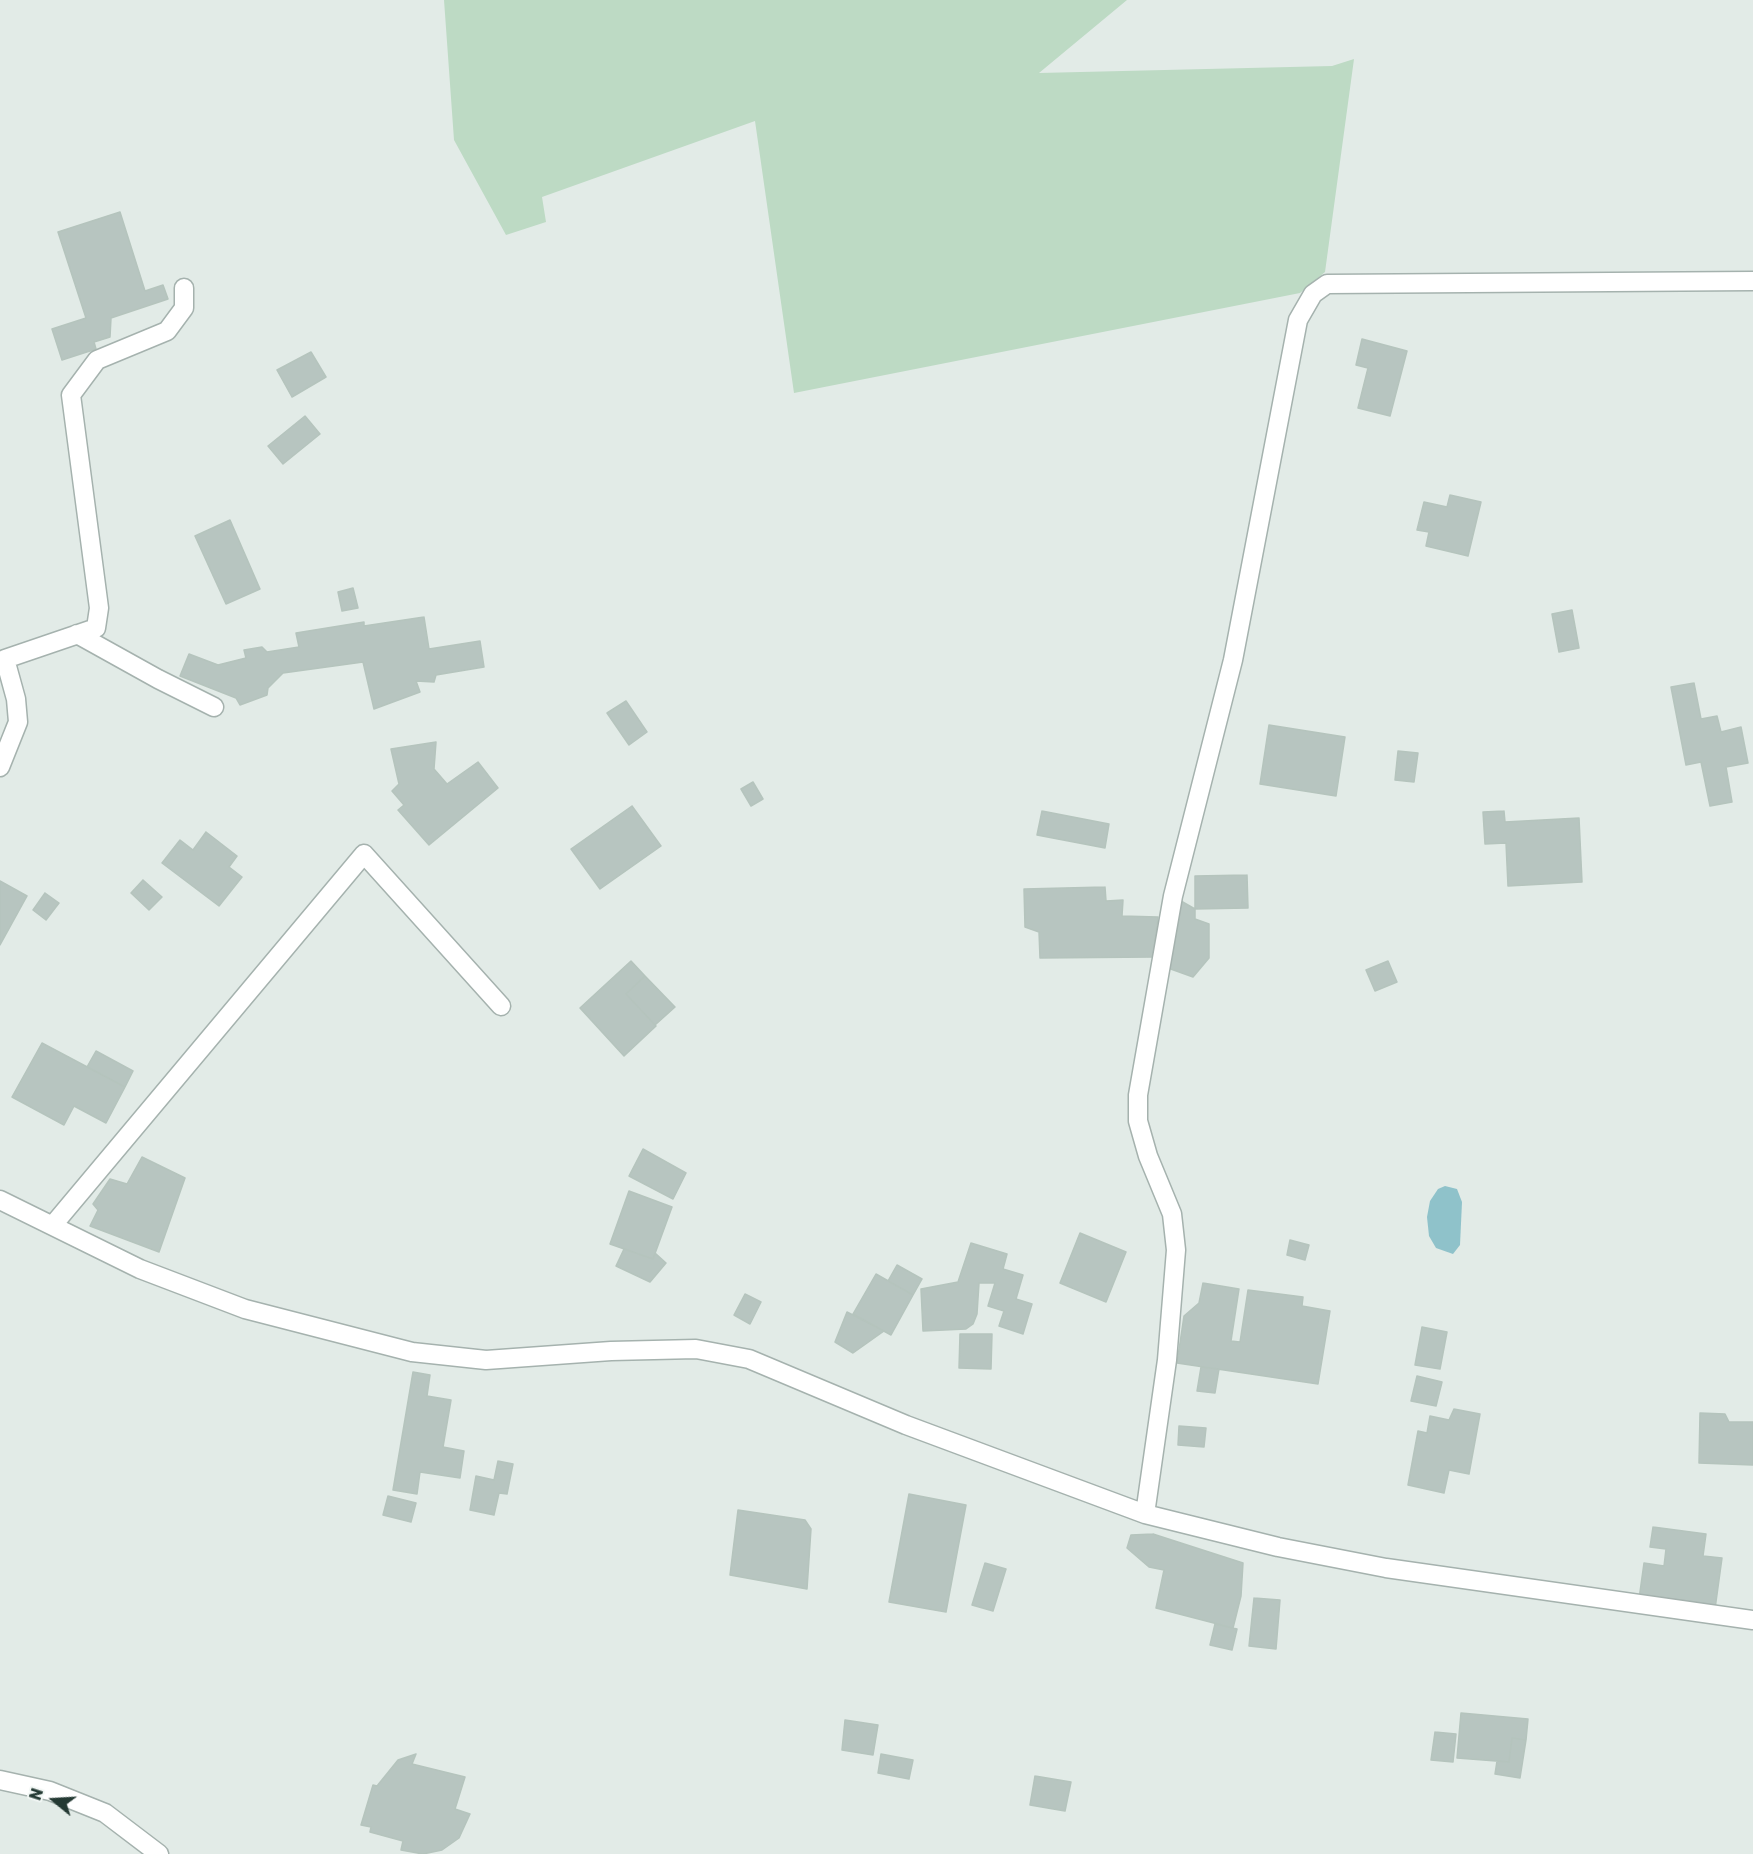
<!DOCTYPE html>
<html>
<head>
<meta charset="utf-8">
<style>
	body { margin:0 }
	#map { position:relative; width:1753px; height:1854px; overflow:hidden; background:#e2ebe7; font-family:Rubik,sans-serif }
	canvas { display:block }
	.north { position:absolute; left:24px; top:1770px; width:60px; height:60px; -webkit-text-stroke:4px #f2f7f5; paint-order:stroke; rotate:288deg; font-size:16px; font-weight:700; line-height:24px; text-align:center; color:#243a34 }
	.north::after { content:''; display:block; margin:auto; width:21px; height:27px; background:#243a34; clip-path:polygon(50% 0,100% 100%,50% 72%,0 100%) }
</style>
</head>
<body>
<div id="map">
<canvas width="1753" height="1854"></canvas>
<div class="north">N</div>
</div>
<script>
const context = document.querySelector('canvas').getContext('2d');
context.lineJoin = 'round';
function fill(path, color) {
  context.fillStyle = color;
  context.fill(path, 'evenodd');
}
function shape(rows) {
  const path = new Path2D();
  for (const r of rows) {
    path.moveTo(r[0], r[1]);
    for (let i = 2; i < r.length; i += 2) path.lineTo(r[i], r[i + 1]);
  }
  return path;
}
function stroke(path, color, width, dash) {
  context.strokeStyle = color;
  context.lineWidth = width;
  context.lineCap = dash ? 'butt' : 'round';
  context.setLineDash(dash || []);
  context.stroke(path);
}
fill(shape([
	[444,0,1127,0,1039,73,1332,66,1354,59,1325,272,1300,293,794,393,755,121,542,197,546,222,506,235,454,140]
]), '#bddac4');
fill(shape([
	[1445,1186,1457,1189,1462,1202,1460,1245,1453,1254,1436,1248,1429,1236,1427,1217,1430,1201,1438,1189]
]), '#8fc2ca');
const building = shape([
	[120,212,145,291,163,285,168,299,111,318,110,337,94,342,96,349,62,360,52,329,86,318,58,232,120,212],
	[1362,339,1407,351,1390,416,1358,408,1368,368,1356,365,1362,339],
	[311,352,326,377,292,397,277,370,311,352],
	[305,416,320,434,283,464,268,446,305,416],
	[1450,495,1481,502,1468,556,1426,546,1429,532,1417,530,1424,502,1447,507,1450,495],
	[230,520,260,589,226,604,195,536,230,520],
	[353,588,358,608,342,611,338,592,353,588],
	[1572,610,1579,648,1559,652,1552,614,1572,610],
	[424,617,429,649,480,641,484,667,436,675,434,682,416,681,420,692,374,709,363,662,283,673,268,688,267,695,240,705,236,698,180,676,189,654,218,665,246,658,244,650,262,647,267,652,299,647,296,633,364,622,364,626,424,617],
	[1694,683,1701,719,1717,716,1721,732,1741,727,1748,763,1726,767,1732,802,1710,806,1701,762,1686,765,1671,687,1694,683],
	[626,701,647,732,629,745,607,713,626,701],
	[1269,725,1345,737,1336,796,1260,784,1269,725],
	[436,742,434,769,447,784,478,762,498,788,429,845,398,810,404,805,392,791,399,784,391,749,436,742],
	[1398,751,1418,753,1414,782,1395,780,1398,751],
	[753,782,763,799,751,806,741,789,753,782],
	[632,806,661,846,600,889,571,849,632,806],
	[1042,811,1109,824,1105,848,1037,835,1042,811],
	[1504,811,1505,822,1579,818,1582,882,1508,886,1506,843,1485,844,1483,812,1504,811],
	[206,832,237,856,229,867,242,877,219,906,162,863,180,840,193,850,206,832],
	[1247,875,1248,908,1195,909,1195,876,1247,875],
	[143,880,162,897,149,910,131,893,143,880],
	[0,881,27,896,0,945,0,881],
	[1105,887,1106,901,1123,900,1122,916,1158,917,1153,957,1040,958,1039,932,1025,927,1024,889,1105,887],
	[45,893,59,903,46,920,33,910,45,893],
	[1181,901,1195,909,1195,919,1209,924,1209,958,1193,977,1168,968,1181,901],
	[631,961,645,976,626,994,656,1026,624,1056,580,1008,631,961],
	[1388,961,1397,982,1375,991,1366,970,1388,961],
	[645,976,675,1007,655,1025,626,994,645,976],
	[42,1043,125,1087,106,1123,74,1106,64,1125,12,1097,42,1043],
	[96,1051,133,1071,125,1087,87,1067,96,1051],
	[643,1149,686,1173,673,1199,629,1176,643,1149],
	[142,1157,185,1178,159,1252,90,1226,98,1210,93,1204,110,1179,127,1184,142,1157],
	[629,1191,672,1207,653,1259,610,1244,629,1191],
	[1080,1233,1126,1252,1106,1302,1060,1283,1080,1233],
	[1290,1240,1309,1245,1305,1260,1287,1255,1290,1240],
	[971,1243,1007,1254,1003,1269,1023,1275,1016,1299,1032,1304,1023,1334,999,1326,1004,1311,988,1306,995,1283,979,1283,977,1314,973,1324,966,1329,923,1331,921,1289,958,1282,971,1243],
	[624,1249,653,1259,655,1253,666,1263,650,1282,616,1266,624,1249],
	[897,1265,922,1279,913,1295,888,1281,897,1265],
	[876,1274,913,1295,891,1335,853,1314,876,1274],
	[1203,1283,1239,1289,1231,1341,1240,1342,1248,1290,1303,1297,1302,1306,1330,1311,1318,1384,1177,1363,1184,1316,1199,1303,1203,1283],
	[745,1294,761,1302,750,1324,734,1315,745,1294],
	[847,1312,884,1331,853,1353,835,1342,847,1312],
	[1422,1327,1447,1332,1440,1369,1415,1365,1422,1327],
	[960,1334,992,1334,991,1369,959,1368,960,1334],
	[1201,1367,1219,1369,1215,1393,1197,1391,1201,1367],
	[413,1372,430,1375,427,1396,451,1400,443,1447,464,1451,460,1478,420,1472,417,1494,393,1490,413,1372],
	[1417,1376,1442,1382,1436,1406,1411,1401,1417,1376],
	[1454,1409,1480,1414,1469,1474,1449,1470,1444,1493,1408,1485,1418,1431,1427,1433,1430,1416,1449,1420,1454,1409],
	[1700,1413,1725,1414,1729,1422,1753,1422,1753,1465,1699,1463,1700,1413],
	[1179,1426,1206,1428,1204,1447,1178,1445,1179,1426],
	[498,1461,513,1464,507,1494,499,1493,494,1515,470,1510,476,1476,494,1480,498,1461],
	[909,1494,966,1505,946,1612,889,1602,909,1494],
	[388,1496,416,1503,411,1522,383,1515,388,1496],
	[738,1510,805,1520,811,1529,807,1589,730,1575,738,1510],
	[1653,1527,1706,1534,1703,1556,1722,1558,1715,1609,1639,1599,1644,1563,1664,1566,1666,1549,1650,1547,1653,1527],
	[1153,1534,1243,1563,1241,1596,1233,1628,1156,1608,1164,1570,1149,1567,1127,1548,1131,1535,1153,1534],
	[985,1563,1006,1569,993,1611,972,1605,985,1563],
	[1254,1598,1280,1600,1276,1649,1249,1646,1254,1598],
	[1215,1624,1237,1629,1232,1650,1210,1645,1215,1624],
	[1461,1713,1528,1719,1526,1740,1512,1738,1509,1762,1457,1758,1461,1713],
	[845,1720,878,1725,873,1755,842,1750,845,1720],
	[1435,1732,1456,1734,1453,1762,1431,1760,1435,1732],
	[1512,1738,1526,1740,1520,1778,1495,1774,1497,1761,1509,1762,1512,1738],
	[416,1754,412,1764,465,1777,455,1809,470,1814,459,1838,442,1850,423,1854,401,1850,403,1841,370,1832,371,1827,361,1825,373,1785,377,1786,398,1760,416,1754],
	[881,1754,913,1760,909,1779,878,1773,881,1754],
	[1035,1776,1071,1782,1065,1811,1030,1805,1035,1776]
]);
fill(building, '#b7c5c0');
stroke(building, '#b5c4bd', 1.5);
const lane = shape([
	[77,634,158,679,214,707],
	[0,767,18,722,16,699,5,659,96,628,99,608,71,395,97,360,167,331,184,308,184,288],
	[53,1225,364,854,501,1006]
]);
const street = shape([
	[0,1200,140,1269,245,1309,412,1352,486,1360,611,1351,696,1349,749,1359,906,1425,1145,1514,1278,1547,1386,1568,1753,1620],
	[1145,1514,1167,1360,1176,1250,1172,1214,1148,1156,1138,1121,1138,1095,1173,896,1233,660,1298,320,1313,294,1327,284,1753,281],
	[0,1780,50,1791,105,1813,159,1854]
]);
stroke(lane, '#a5b2ae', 21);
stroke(street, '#a5b2ae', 21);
stroke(lane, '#fff', 18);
stroke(street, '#fff', 18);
</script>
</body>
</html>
